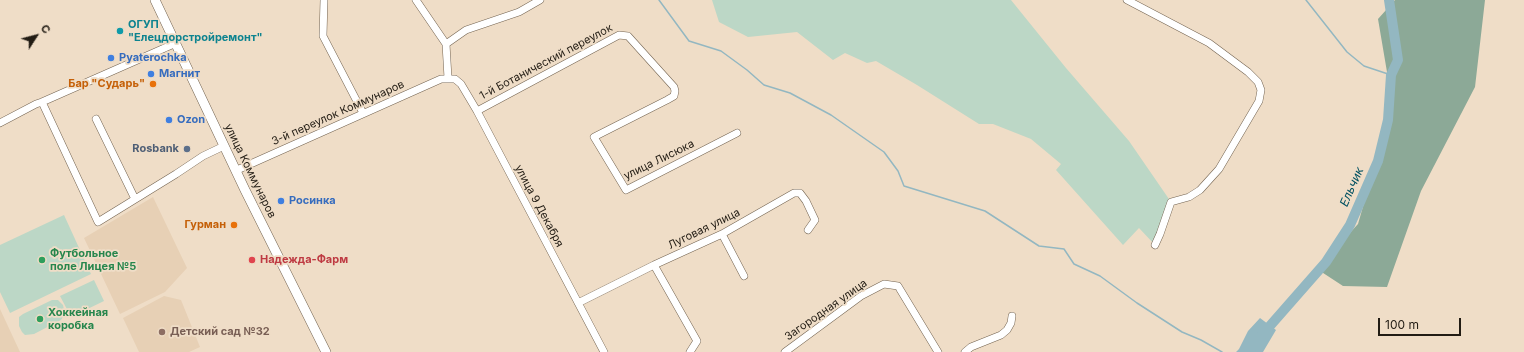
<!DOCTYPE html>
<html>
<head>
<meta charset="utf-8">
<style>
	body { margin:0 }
	#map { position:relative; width:1524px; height:352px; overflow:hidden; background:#efddc7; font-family:Inter,sans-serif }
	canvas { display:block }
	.north { position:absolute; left:16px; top:16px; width:40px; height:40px; -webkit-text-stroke:3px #efddc7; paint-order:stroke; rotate:54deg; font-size:11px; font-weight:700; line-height:16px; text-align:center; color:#221c14 }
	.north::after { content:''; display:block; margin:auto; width:14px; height:18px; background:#221c14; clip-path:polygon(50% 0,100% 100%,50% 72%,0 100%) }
	.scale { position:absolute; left:1378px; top:318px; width:83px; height:18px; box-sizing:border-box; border:2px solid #221c14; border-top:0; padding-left:5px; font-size:12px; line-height:14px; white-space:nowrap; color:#221c14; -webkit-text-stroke:3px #efddc7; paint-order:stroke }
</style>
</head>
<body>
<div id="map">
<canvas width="1524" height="352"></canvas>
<div class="north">С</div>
<div class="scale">100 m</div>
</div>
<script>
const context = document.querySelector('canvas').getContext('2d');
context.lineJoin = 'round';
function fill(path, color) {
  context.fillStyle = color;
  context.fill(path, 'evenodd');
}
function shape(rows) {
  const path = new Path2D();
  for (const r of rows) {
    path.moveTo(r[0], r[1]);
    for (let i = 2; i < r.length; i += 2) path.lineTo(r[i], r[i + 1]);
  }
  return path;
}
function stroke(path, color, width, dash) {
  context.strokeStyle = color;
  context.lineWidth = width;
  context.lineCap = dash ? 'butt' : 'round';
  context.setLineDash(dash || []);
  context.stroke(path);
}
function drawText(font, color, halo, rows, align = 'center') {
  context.font = font + ' Inter,sans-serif';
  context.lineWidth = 3.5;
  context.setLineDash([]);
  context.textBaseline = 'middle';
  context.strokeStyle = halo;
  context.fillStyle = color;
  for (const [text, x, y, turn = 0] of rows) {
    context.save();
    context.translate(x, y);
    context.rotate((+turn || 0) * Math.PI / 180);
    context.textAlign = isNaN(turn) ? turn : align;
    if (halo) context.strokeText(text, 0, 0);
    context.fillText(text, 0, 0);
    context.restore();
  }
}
fill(shape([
	[153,197,187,268,165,292,120,314,84,238],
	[164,296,181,300,200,347,189,352,139,352,123,318],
	[0,309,20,352,0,352]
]), '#e7d0b5');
fill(shape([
	[712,0,1011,0,1066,68,1129,141,1171,202,1155,245,1139,228,1123,245,1056,170,1061,164,1031,139,993,124,979,124,917,85,876,61,867,63,845,53,833,60,797,32,748,37,719,22],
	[64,215,91,274,10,313,0,292,0,245],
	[94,280,104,301,71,317,60,296],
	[52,300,58,300,63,305,65,314,61,320,34,334,25,335,22,332,19,326,19,317,23,314]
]), '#bcd7c6');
fill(shape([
	[1395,0,1485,0,1475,87,1421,191,1387,287,1343,286,1317,269,1358,224,1383,137,1387,72,1378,19]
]), '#8ca997');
fill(shape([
	[1260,318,1276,330,1263,352,1236,352,1239,349,1248,331]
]), '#93b7c1');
stroke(shape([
	[659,0,689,41,721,51,747,70,764,85,790,93,831,115,884,152,898,171,904,186,985,211,1039,246,1064,249,1074,264,1100,276,1137,303,1182,332,1201,340,1222,352],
	[1306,0,1347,52,1364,66,1391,75]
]), '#93b7c1', 1.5);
stroke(shape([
	[1247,352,1326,262,1350,225,1378,161,1388,120,1391,75,1398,60,1389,0]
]), '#93b7c1', 10);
const minor = shape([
	[324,0,323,36,363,113],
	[416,0,446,44,448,78],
	[1127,0,1209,43,1248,72,1258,82,1261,90,1259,101,1219,169,1200,190,1189,197,1171,202,1160,234,1155,245],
	[446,44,466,30,519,12,540,0],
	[42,102,98,222,176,174,203,156,224,146],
	[477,111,619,35,628,36,674,87,675,91,674,96,667,100,594,137,626,190,737,133],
	[96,119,135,199],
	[0,123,36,104,42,102,176,43],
	[237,170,441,79,455,79,461,84,477,111,604,352],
	[722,234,744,276],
	[654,265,697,341,690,352],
	[578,303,654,265,722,234,794,193,800,193,806,201,815,220,808,230],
	[785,352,861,296,884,284,898,286,938,352],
	[965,352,971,347,1001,335,1007,330,1011,323,1012,316]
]);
const major = shape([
	[155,0,245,190,326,352]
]);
stroke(minor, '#736350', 8);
stroke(major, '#736350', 10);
stroke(minor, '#fff', 7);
stroke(major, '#fff', 9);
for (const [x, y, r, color] of [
	[120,31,4,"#0f9aa8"],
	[111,58,4,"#3f7fe0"],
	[151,74,4,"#3f7fe0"],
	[153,84,4,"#e8710a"],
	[169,120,4,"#3f7fe0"],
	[187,149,4,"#5c6f8a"],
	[281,201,4,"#3f7fe0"],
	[234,225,4,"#e8710a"],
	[42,260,4,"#2e9e5b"],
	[252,260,4,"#e0444e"],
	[40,319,4,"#2e9e5b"],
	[162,332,4,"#8d6e63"]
]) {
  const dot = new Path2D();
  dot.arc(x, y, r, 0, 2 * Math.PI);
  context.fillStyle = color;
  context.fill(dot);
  stroke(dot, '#efddc7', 1.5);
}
drawText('bold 11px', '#0d838f', '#efddc7', [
	["ОГУП",128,25],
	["\"Елецдорстройремонт\"",128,38]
], 'left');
drawText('bold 11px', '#366cbe', '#efddc7', [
	["Pyaterochka",119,58],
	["Магнит",159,74],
	["Ozon",177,120],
	["Росинка",289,201]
], 'left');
drawText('11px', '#221c14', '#efddc7', [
	["1-й Ботанический переулок",546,62,-28],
	["3-й переулок Коммунаров",338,113,-24],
	["улица Лисюка",659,160,-26],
	["улица Коммунаров",250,171,64],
	["улица 9 Декабря",539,206,62],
	["Луговая улица",704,229,-26],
	["Загородная улица",826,310,-35]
]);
drawText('bold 11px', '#c56008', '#efddc7', [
	["Бар \"Сударь\"",145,84],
	["Гурман",226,225]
], 'right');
drawText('bold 11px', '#4e5e75', '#efddc7', [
	["Rosbank",179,149]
], 'right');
drawText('bold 11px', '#27864d', '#efddc7', [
	["Футбольное",50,254],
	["поле Лицея №5",50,267],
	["Хоккейная",48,313],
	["коробка",48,326]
], 'left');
drawText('bold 11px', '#be3a42', '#efddc7', [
	["Надежда-Фарм",260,260]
], 'left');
drawText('bold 11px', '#785e54', '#efddc7', [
	["Детский сад №32",170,332]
], 'left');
drawText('italic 12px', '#005060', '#efddc7', [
	["Ельчик",1352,187,-66]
]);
</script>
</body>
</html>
